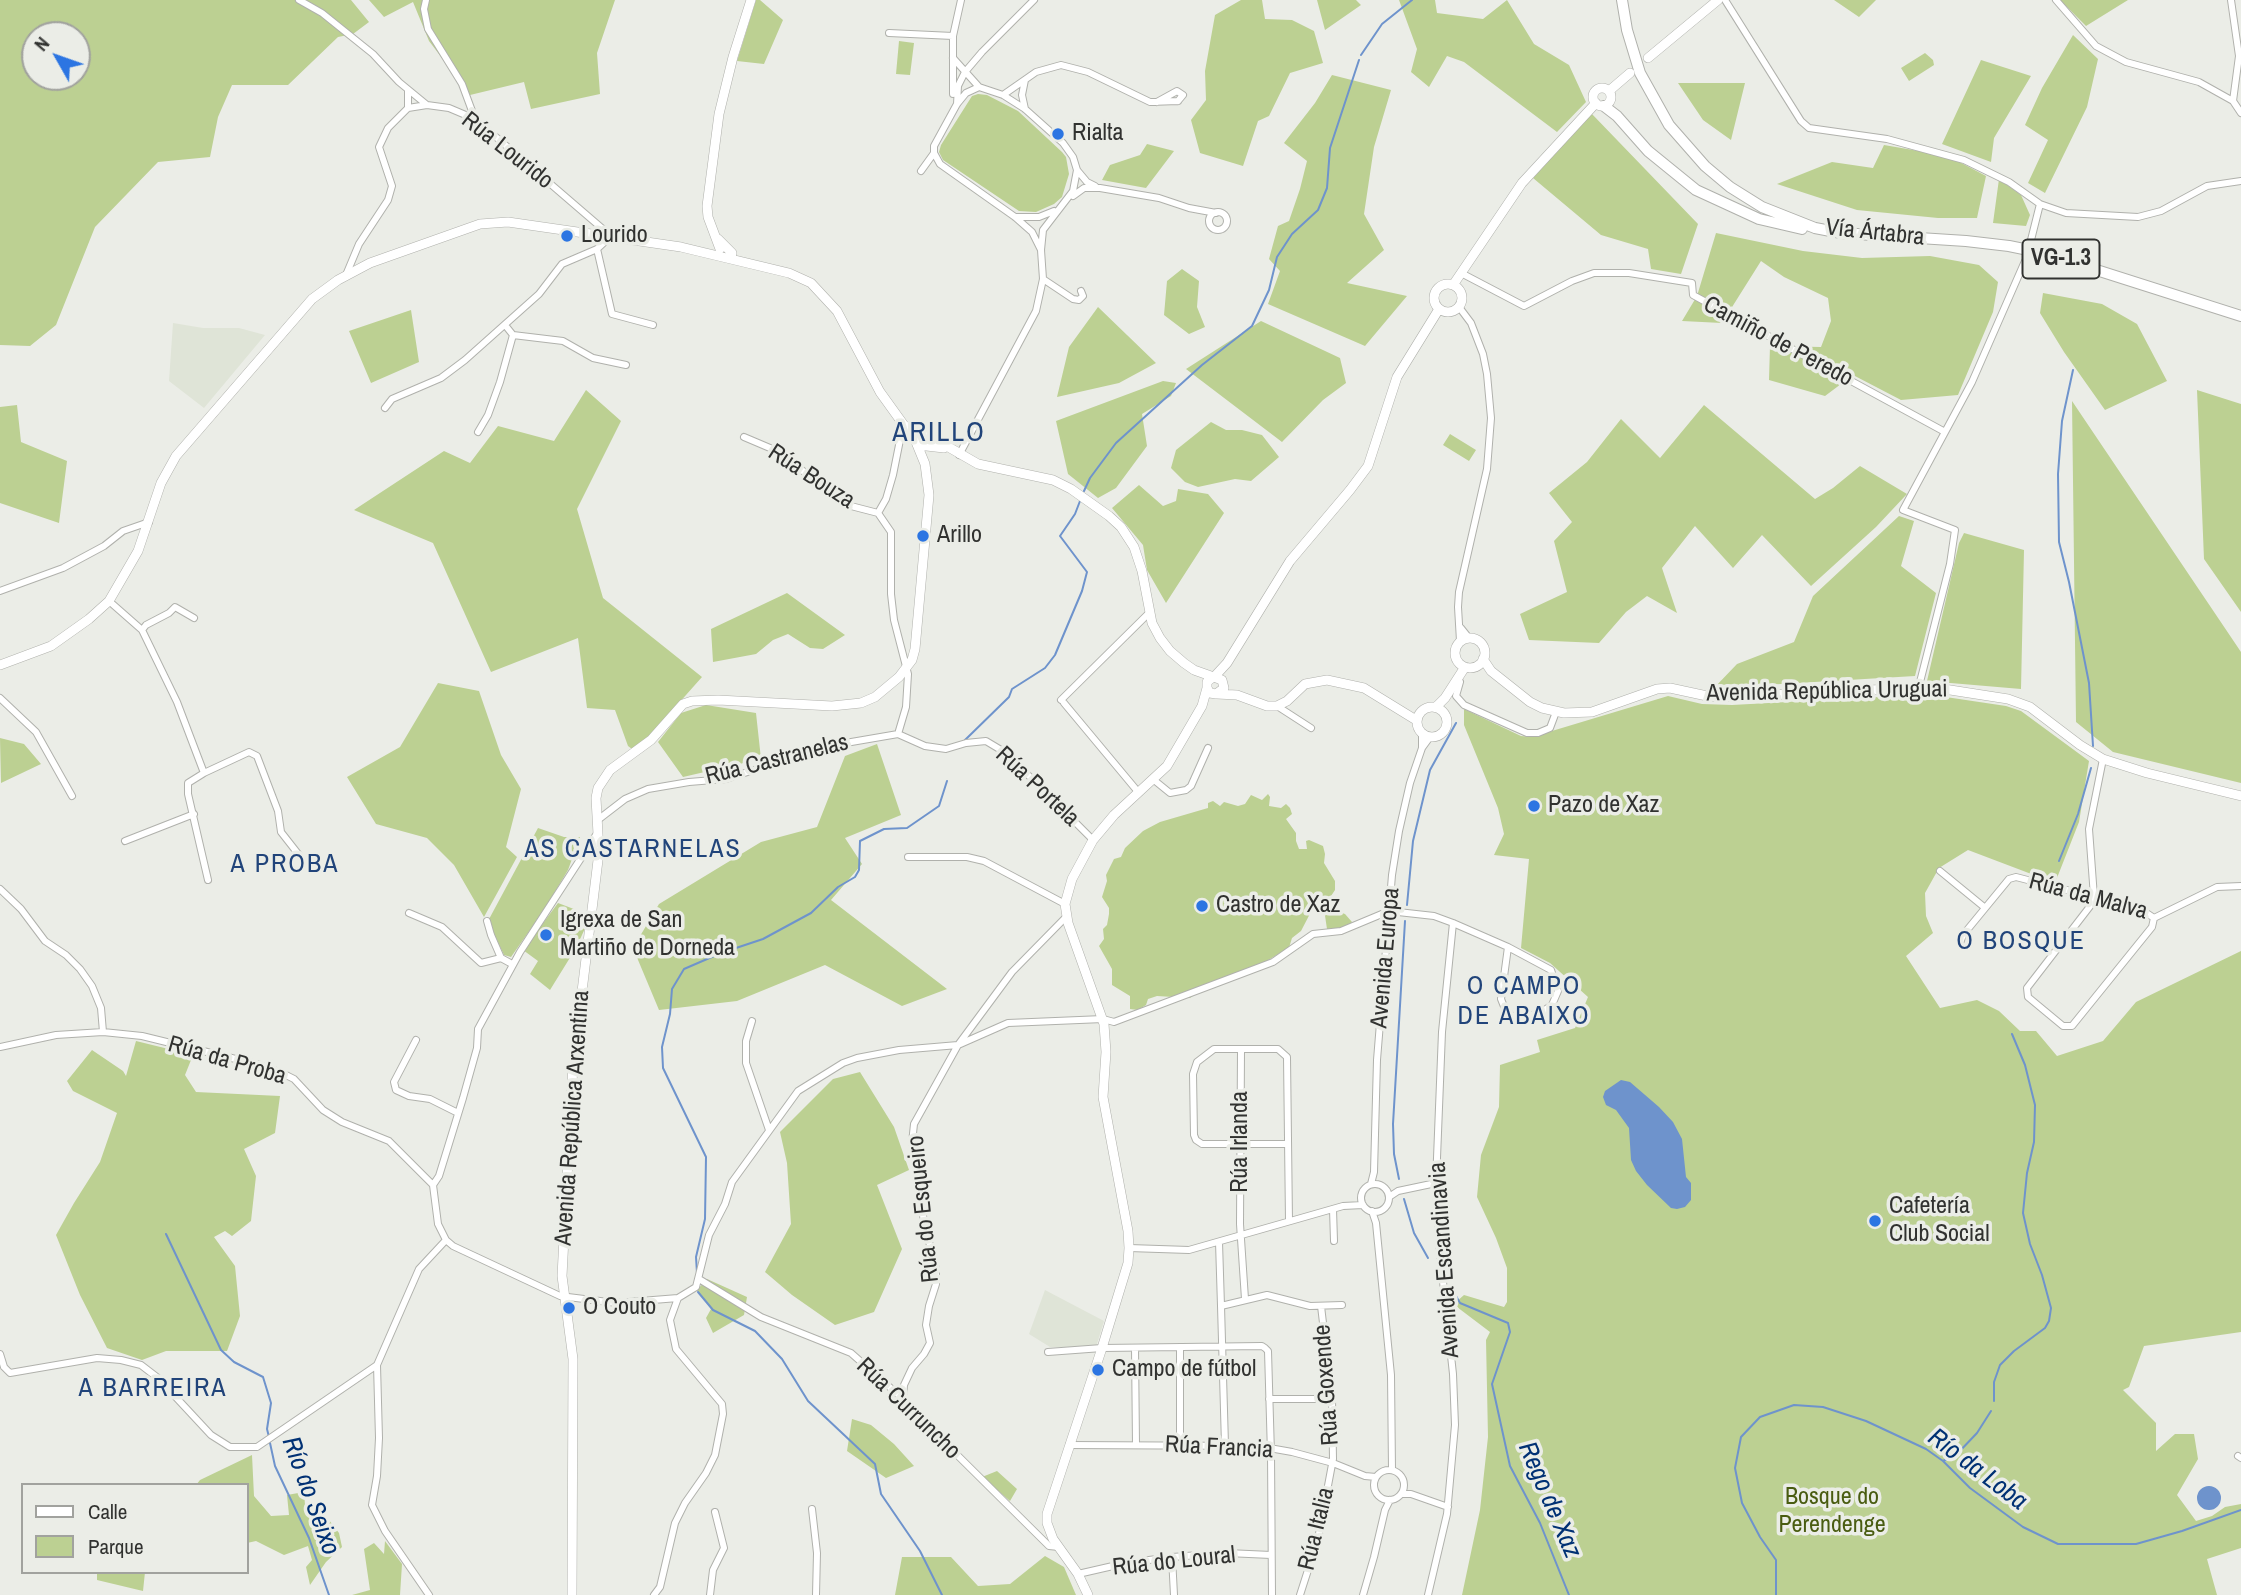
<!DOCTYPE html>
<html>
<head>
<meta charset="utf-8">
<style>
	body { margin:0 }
	#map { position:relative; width:2241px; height:1595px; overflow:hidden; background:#ebede7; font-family:"Archivo Narrow",sans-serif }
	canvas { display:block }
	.legend { position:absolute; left:21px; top:1483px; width:228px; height:91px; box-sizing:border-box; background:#ebede7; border:2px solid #a1a29e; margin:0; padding:9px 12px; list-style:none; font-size:21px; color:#313230 }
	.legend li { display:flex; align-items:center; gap:14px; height:35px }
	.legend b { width:35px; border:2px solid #a1a29e }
	.north { position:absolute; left:21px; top:21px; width:70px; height:70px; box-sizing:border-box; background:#ebede7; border:2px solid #a1a29e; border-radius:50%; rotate:310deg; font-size:19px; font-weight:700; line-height:28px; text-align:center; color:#313230 }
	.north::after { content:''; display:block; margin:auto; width:24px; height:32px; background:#2c75e2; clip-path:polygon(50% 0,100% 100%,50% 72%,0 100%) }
</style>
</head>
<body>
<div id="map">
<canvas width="2241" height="1595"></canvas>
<ul class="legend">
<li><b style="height:9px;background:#fff"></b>Calle</li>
<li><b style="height:19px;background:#bcd092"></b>Parque</li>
</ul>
<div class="north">N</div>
</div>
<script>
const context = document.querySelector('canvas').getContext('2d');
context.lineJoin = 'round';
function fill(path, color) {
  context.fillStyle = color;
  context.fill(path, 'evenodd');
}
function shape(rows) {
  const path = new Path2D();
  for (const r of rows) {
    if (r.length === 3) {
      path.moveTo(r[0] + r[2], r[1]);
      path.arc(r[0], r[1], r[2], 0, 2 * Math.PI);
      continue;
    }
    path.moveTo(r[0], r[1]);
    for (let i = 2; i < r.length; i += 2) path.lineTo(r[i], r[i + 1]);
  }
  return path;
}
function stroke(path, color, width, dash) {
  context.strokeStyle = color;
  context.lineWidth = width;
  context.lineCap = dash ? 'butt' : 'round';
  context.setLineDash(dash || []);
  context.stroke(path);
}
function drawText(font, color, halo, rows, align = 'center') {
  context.font = font + ' "Archivo Narrow",sans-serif';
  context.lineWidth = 7;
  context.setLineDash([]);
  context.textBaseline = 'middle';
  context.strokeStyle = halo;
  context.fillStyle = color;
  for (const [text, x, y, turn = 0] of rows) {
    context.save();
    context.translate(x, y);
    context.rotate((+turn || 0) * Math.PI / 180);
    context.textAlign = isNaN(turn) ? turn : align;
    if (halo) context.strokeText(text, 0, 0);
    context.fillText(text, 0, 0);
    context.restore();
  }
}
fill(shape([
	[173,323,203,328,239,328,265,335,204,408,169,381],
	[1045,1290,1104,1321,1096,1347,1050,1347,1029,1334]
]), '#dfe4d7');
fill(shape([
	[0,0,351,0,369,22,353,34,338,37,288,85,232,85,218,117,210,157,158,162,95,227,56,325,30,346,0,345],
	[35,35,77,35,77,77,35,77],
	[369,0,615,0,597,53,600,94,531,109,524,82,470,95,429,41,413,2,384,17],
	[756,0,760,0,783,20,764,64,737,61],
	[1241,0,1262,0,1265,19,1292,20,1314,31,1323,63,1290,73,1269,116,1258,121,1243,166,1200,153,1191,120,1206,100,1205,71,1215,15],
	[1317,0,1356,0,1361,5,1325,30],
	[1399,0,1435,0,1437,13,1483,19,1507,0,1534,44,1569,65,1586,102,1557,132,1464,62,1447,56,1429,87,1411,72,1417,49],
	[1834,0,1876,0,1859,17],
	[2060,0,2128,0,2086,26],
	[2073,35,2098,59,2087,107,2045,193,2028,183,2048,140,2025,125,2042,88],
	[899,41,914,43,910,75,896,74],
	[1925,53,1933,60,1934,65,1909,81,1901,68],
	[1981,60,2031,76,1994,138,1991,162,1942,144],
	[1332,75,1391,90,1374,147,1364,214,1384,250,1347,283,1407,296,1365,346,1268,304,1280,271,1269,259,1278,226,1289,221,1300,189,1307,161,1284,143,1315,103],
	[1678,83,1745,83,1731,140,1703,120],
	[978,94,987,95,1018,111,1062,152,1066,157,1069,174,1062,197,1054,204,1036,212,1019,211,943,160,939,152,941,145,972,96],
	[1591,113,1698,224,1681,274,1651,269,1648,249,1601,235,1533,178],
	[1147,144,1174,151,1146,188,1102,180,1110,165,1140,155],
	[1884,145,1948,156,1986,176,1977,218,1938,218,1857,210,1777,184,1832,162,1873,168],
	[1999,179,2021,195,2030,215,2026,226,1993,223],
	[1716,233,1803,251,1862,258,1930,256,1979,265,1998,282,1993,312,1958,395,1901,400,1853,375,1825,396,1769,380,1770,346,1821,347,1831,321,1828,298,1784,277,1761,261,1722,323,1682,321,1697,296],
	[1182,269,1199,281,1197,307,1205,327,1189,334,1164,315,1167,281],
	[2043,293,2102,304,2137,324,2167,381,2105,410,2064,352,2040,313],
	[1098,307,1156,363,1119,383,1057,397,1069,347],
	[411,310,419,362,371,383,349,331],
	[1261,321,1340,358,1346,383,1323,400,1282,442,1186,369],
	[1163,381,1176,383,1171,396,1142,414,1147,446,1116,488,1098,498,1068,474,1056,421],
	[586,390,621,421,577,509,603,598,702,677,654,731,640,745,632,749,628,746,615,710,587,708,578,638,491,672,433,543,354,510,444,451,470,463,498,426,554,441],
	[2197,390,2241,404,2241,612,2204,559],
	[2072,401,2241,652,2241,783,2113,752,2076,722],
	[17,405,21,442,67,461,59,523,0,503,0,407],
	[1704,405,1815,499,1833,488,1860,466,1907,494,1876,527,1811,586,1762,535,1733,568,1695,526,1662,568,1677,613,1647,596,1626,612,1599,643,1529,640,1520,614,1567,592,1554,541,1572,522,1549,493,1587,462,1621,419,1660,458],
	[1211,422,1226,430,1242,430,1262,435,1279,457,1251,481,1235,479,1198,487,1185,482,1171,468,1176,450],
	[1450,434,1476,450,1469,461,1443,445],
	[1139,485,1163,506,1176,501,1178,489,1208,494,1224,513,1166,603,1147,570,1143,545,1112,508],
	[1899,516,1914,521,1901,566,1936,593,1915,676,1714,688,1737,664,1794,642,1813,596],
	[1964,533,2024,550,2021,689,1927,681,1959,543],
	[787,593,845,635,823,649,810,648,788,634,773,640,756,654,713,662,711,629],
	[438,683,479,691,501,755,521,789,506,847,517,857,484,917,454,865,427,838,376,824,347,777,400,747],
	[1915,695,1939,696,2006,706,2021,711,2089,761,2079,822,2055,883,1968,850,1939,868,1925,893,1926,916,1933,933,1906,956,1940,1008,1977,1000,1999,1011,2020,1031,2036,1031,2057,1056,2103,1041,2136,1002,2241,951,2241,1332,2144,1346,2129,1387,2123,1390,2156,1423,2156,1451,2175,1434,2194,1434,2198,1459,2177,1495,2196,1521,2212,1516,2225,1507,2241,1504,2241,1548,2207,1559,2217,1595,1462,1595,1480,1510,1488,1437,1486,1340,1490,1332,1457,1307,1456,1302,1464,1295,1504,1307,1507,1302,1507,1268,1496,1238,1477,1197,1481,1155,1499,1107,1500,1065,1540,1052,1537,1040,1575,1028,1588,997,1550,963,1521,948,1529,859,1494,855,1504,834,1498,808,1464,725,1464,709,1521,736,1532,737,1668,696,1702,704,1732,705],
	[706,705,756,713,761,759,683,777,658,742,681,713],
	[0,738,24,744,41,764,1,783],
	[877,744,901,815,845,838,862,864,831,900,947,989,902,1006,825,965,737,1001,659,1010,633,948,659,904,761,842,817,827,845,756],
	[1268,794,1270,797,1269,806,1281,808,1286,804,1290,808,1292,814,1286,819,1296,833,1296,841,1299,849,1307,849,1306,841,1309,840,1323,846,1325,854,1324,863,1335,881,1335,890,1327,902,1328,908,1345,914,1352,922,1349,928,1338,934,1327,929,1324,909,1321,902,1314,906,1301,931,1292,938,1287,954,1280,953,1260,965,1213,982,1190,998,1157,996,1148,999,1146,1005,1138,1010,1130,1009,1130,996,1112,985,1112,969,1099,946,1104,939,1103,929,1107,925,1109,914,1109,908,1102,897,1107,881,1106,875,1114,859,1121,857,1125,848,1143,831,1160,822,1208,808,1208,803,1213,801,1220,806,1224,802,1238,806,1245,804,1251,795,1262,800],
	[538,828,564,837,580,837,568,870,544,910,511,957,504,955,488,921],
	[558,903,587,914,587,924,576,948,550,990,530,974,538,961,523,950],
	[136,1041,193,1055,185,1075,196,1092,280,1096,275,1133,244,1149,256,1176,251,1221,232,1236,225,1231,214,1237,235,1266,240,1316,227,1351,166,1351,142,1360,107,1348,80,1295,56,1235,74,1203,100,1162,117,1113,73,1091,67,1081,92,1050,123,1071,126,1076],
	[860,1072,894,1127,909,1170,877,1185,902,1249,874,1312,835,1325,792,1295,765,1272,791,1224,787,1163,780,1132,833,1079],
	[707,1279,747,1297,744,1315,713,1333,706,1318,711,1309,697,1290],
	[852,1419,871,1425,894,1444,914,1466,886,1478,847,1451],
	[252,1455,254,1496,271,1516,289,1515,287,1495,304,1492,305,1505,322,1511,339,1533,342,1547,326,1562,310,1585,306,1567,312,1560,308,1546,284,1555,256,1541,247,1543,247,1485,196,1485,200,1480],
	[997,1471,1017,1489,1010,1501,982,1477],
	[385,1541,402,1564,400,1595,352,1595,370,1590,364,1549,374,1543,384,1554],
	[1045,1556,1064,1567,1076,1595,895,1595,902,1557,951,1557,978,1586,1010,1584],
	[97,1572,145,1572,143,1591,97,1580]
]), '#bcd092');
fill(shape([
	[1621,1080,1630,1082,1659,1107,1673,1122,1682,1139,1686,1177,1691,1183,1691,1200,1685,1207,1677,1209,1671,1208,1647,1185,1636,1171,1631,1160,1629,1128,1616,1110,1606,1105,1603,1097,1605,1091],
	[2209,1498,12]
]), '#6e93cc');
stroke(shape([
	[1361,55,1382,24,1412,0],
	[2073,370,2062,421,2058,474,2059,542,2069,582,2089,683,2093,746],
	[1084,491,1090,478,1116,443,1202,365,1252,326,1269,290,1277,257,1292,234,1318,210,1327,188,1330,148,1359,60],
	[965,740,1009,697,1012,689,1045,668,1055,655,1082,591,1087,572,1060,536,1075,514,1080,501],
	[2059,861,2078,814,2091,768],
	[1407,905,1413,841,1430,770,1456,723],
	[1399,1179,1394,1154,1393,1124,1405,921],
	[1404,1199,1414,1233,1428,1258],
	[166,1234,221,1350,234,1362,263,1377,271,1403,267,1429,269,1437],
	[697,1273,696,1257,705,1219,706,1157,663,1068,662,1047,670,1014,672,989,684,969,721,953,763,939,811,913,838,887,855,877,859,870,860,841,884,829,907,828,939,806,947,781],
	[1452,1289,1460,1303,1508,1323,1510,1332,1492,1384,1510,1466,1540,1523,1569,1595],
	[698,1292,713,1310,755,1331,782,1359,808,1401,875,1464,881,1494,920,1551,942,1595],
	[1994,1401,1994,1382,2000,1365,2014,1351,2045,1328,2049,1321,2051,1308,2042,1275,2030,1244,2023,1213,2027,1173,2034,1142,2035,1105,2025,1065,2012,1034],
	[270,1443,275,1466,309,1538,329,1595],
	[1943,1461,1957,1454,1977,1433,1991,1411],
	[1776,1595,1776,1560,1760,1537,1742,1503,1735,1468,1741,1437,1760,1417,1794,1405,1823,1407,1866,1421,1926,1449,1943,1461,1970,1488,2023,1527,2058,1544,2136,1544,2182,1531,2241,1510]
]), '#6e93cc', 2);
const street = shape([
	[299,0,322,13,373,54,399,82,427,105,449,108,475,119,611,236,597,249,562,264,539,294,465,360,441,378,392,399,385,408],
	[426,0,424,9,428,29,462,84,475,119],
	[1725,0,1801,121,1809,128,1887,139,1964,160,2009,182,2040,204,2066,213,2138,217,2161,211,2207,186,2241,181],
	[2056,0,2096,46,2126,62,2199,82,2233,101,2241,113],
	[2231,0,2239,56,2233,101],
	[889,33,953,36],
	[953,58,979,87],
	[1025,80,1022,95,1025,109],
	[408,90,408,108,427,105],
	[953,94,953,36,961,0],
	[1003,95,1036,72,1061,65,1088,72,1150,102,1178,101],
	[1157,102,1177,91,1183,95,1178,101],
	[957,104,958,86,965,72,982,52,1034,0],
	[1077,170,1087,182,1095,186],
	[921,171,934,153],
	[1073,196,1084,188,1100,188,1159,198,1189,208,1216,213],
	[1218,221,9],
	[1015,217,1039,217,1054,211],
	[2031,240,2040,204],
	[597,249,612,314,653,325],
	[1461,273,1524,306,1572,281,1594,273,1629,273,1692,283,1693,295,1945,432],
	[346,275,359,244,388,200,392,186,379,147,388,128,408,108],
	[1043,279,1073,299,1079,300,1083,296,1081,291],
	[1459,307,1471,323,1483,354,1487,374,1491,418,1487,469,1459,592,1458,607,1460,641],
	[505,325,513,335,563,341,593,358,626,365],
	[478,432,488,415,500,382,513,335],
	[744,437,777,451,847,505,878,513],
	[959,455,1036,311,1043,279,1041,250,1043,230,1073,191,1077,170,1073,157,1063,143,1025,109,1003,95,979,87,966,93,957,104,934,146,934,153,940,164,1015,217,1032,232,1041,250],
	[0,591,63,568,104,546,123,531,149,522],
	[109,601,142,630,177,702,204,773,188,783,188,794,208,880],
	[1461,628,1469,638],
	[142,630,146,625,169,613,175,607,194,618],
	[1460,682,1456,696,1464,705,1527,733,1538,733,1550,728,1556,712],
	[1919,686,1950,564,1955,530,1903,510,1972,382,2025,261],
	[0,698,36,732,72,796],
	[1061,700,1150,612],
	[1064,703,1139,793],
	[1277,706,1311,728],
	[898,734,906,707,908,674,894,620,891,594,891,532,878,513,886,499,893,475,903,425],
	[898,734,925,746,946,749,966,743,986,741,1006,753,1093,840],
	[1422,734,1422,748],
	[2103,759,2089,829,2094,897,2091,905,2027,988,2028,997,2063,1026,2072,1026,2152,927,2154,918],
	[204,773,249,752,257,756,278,811,281,832,310,869],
	[1154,780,1170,793,1186,790,1191,786,1208,748],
	[599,819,625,799,648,789,689,782,726,779,828,746,898,734],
	[125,841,194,814],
	[908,857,967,857,984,861,1065,904],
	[1940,871,1984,907],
	[0,889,21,909,45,941,66,955,80,969,92,986,101,1008,103,1032,142,1036,260,1065,282,1073,294,1079,323,1110,342,1122,389,1141,433,1185,438,1224,446,1240,453,1246,560,1296,616,1303,678,1298,696,1287,709,1235,725,1204,732,1182,798,1091,843,1063,857,1058,899,1050,958,1045,1012,972,1066,917],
	[409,913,442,927,481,963,501,958,512,964],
	[487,921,491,935,501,958],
	[1960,943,1963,935,2009,879,2016,877,2094,897,2145,912,2154,918,2217,887,2241,886],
	[752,1021,746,1041,746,1063,769,1130],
	[416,1040,394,1082,396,1090,409,1096,430,1099,458,1113],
	[0,1047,56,1035,103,1032],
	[1241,1049,1240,1224,1245,1299],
	[1287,1144,1202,1144,1196,1140,1194,1135,1193,1074,1197,1062,1214,1049,1278,1049,1287,1057,1289,1221],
	[1375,1198,14],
	[1371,1184,1374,1172,1377,1060,1392,875,1399,831,1410,783,1422,748,1430,737],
	[433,1185,439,1176,463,1098,477,1048,478,1029,520,952,598,832],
	[1389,1197,1398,1191,1436,1183],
	[1333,1209,1334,1241],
	[1372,1211,1376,1223,1391,1375,1392,1470],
	[1219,1242,1221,1306,1267,1295,1310,1306,1342,1305],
	[1129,1248,1189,1250,1343,1206,1363,1205],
	[699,1279,761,1317,851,1353,903,1399,916,1417,937,1435,1049,1546,1059,1547],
	[1221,1306,1225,1445],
	[1135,1348,1136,1445],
	[1048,1352,1102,1348,1262,1346,1265,1348,1268,1351,1271,1454,1272,1595],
	[0,1354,4,1367,10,1373,97,1358,121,1360,141,1365,158,1378,211,1435,230,1447,257,1447,377,1365,419,1269,446,1240],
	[377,1365,379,1438,377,1476,372,1505,385,1531,429,1595],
	[903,1399,904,1385,912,1368,924,1354,930,1343,926,1325,929,1306,936,1284,936,1269,924,1222,912,1143,914,1124,958,1045,1008,1023,1103,1019,1114,1022,1273,962,1313,934,1341,931,1389,911,1434,916,1453,923,1508,947,1551,970,1558,991,1552,1005,1543,1011,1524,1018,1512,1016,1505,1009,1501,999,1508,947],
	[1269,1399,1332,1399],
	[1069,1445,1258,1446,1292,1452,1333,1463,1365,1476,1376,1477],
	[1180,1445,1180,1347],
	[2238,1456,2241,1458],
	[1389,1485,15],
	[1401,1494,1411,1494,1448,1507],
	[812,1509,817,1553,816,1595],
	[1172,1557,1174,1595],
	[1078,1574,1126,1563,1172,1557,1227,1553,1271,1555],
	[654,1595,660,1587,675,1523,685,1503,706,1473,715,1455,723,1414,722,1404,676,1349,670,1320,678,1298],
	[710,1595,713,1570,724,1548,715,1512],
	[1300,1595,1318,1539,1333,1459,1332,1399,1321,1306],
	[1363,1595,1374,1557,1385,1510,1390,1500],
	[1428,1595,1447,1514,1455,1425,1453,1374,1440,1254,1436,1183,1442,1032,1453,923]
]);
const secondary = shape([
	[1648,58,1718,0],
	[1602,97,9],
	[1609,91,1630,73],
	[718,239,732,253,731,259],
	[720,249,708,217,707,206,719,114,733,57,751,0],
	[1448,298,14],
	[1453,285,1522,183,1596,103],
	[905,426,931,437,978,464,1053,480,1071,489,1109,516,1121,527,1134,547,1142,571,1152,623,1160,638,1170,651,1184,663,1194,670,1222,680,1224,688,1216,694,1210,693,1207,688,1207,682,1213,677],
	[918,445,944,448],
	[1470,653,15],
	[1483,659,1491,671,1530,702,1542,708,1564,713,1592,712,1657,689,1670,688,1707,696,1728,697,1931,687,2008,699,2030,707,2080,745,2103,759,2147,773,2241,796],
	[0,665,51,646,89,619,109,601,138,551,161,483,176,456,312,299,338,280,370,263,480,224,508,222,681,247,789,273,811,283,837,311,880,392,916,442,925,464,929,495,915,649,912,660,899,677,875,697,861,703,832,706,718,700,692,701,683,704,651,740,610,770,598,788,596,798,599,852,573,1065,562,1276,573,1359,572,1595],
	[1215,676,1227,663,1290,561,1350,490,1368,466,1397,377,1439,309],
	[1217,694,1237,695,1267,706,1277,706,1287,701,1305,684,1327,680,1364,688,1416,720],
	[1432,722,15],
	[1436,707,1445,698,1465,667],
	[1088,1595,1078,1574,1053,1539,1047,1523,1047,1514,1102,1348,1128,1263,1129,1248,1128,1231,1103,1097,1106,1052,1104,1024,1068,923,1065,904,1072,879,1093,840,1114,815,1167,766,1202,706,1207,688]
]);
const highway = shape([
	[1622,0,1627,30,1640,73,1669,125,1705,166,1730,187,1762,207,1815,228,1841,233,1966,241,2009,246,2043,253,2241,316],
	[1604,106,1617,116,1648,151,1696,190,1759,219,1802,229]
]);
stroke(street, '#b0b1ac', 8);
stroke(secondary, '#b0b1ac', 10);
stroke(highway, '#b0b1ac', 12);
stroke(street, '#fff', 6);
stroke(secondary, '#fff', 9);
stroke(highway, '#fff', 10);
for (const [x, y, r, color] of [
	[1058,134,7,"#2c75e2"],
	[567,236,7,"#2c75e2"],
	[923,536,7,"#2c75e2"],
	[1534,806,7,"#2c75e2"],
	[1202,906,7,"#2c75e2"],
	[546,935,7,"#2c75e2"],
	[1875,1221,7,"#2c75e2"],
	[569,1308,7,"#2c75e2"],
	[1098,1370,7,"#2c75e2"]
]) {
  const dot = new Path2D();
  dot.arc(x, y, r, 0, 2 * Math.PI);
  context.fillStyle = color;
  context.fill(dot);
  stroke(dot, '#ebede7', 2.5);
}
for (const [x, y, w] of [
	[2061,259,77]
]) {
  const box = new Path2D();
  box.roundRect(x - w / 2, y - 19.5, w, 39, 5);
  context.fillStyle = '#ebede7';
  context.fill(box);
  stroke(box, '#313230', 2);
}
drawText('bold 23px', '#313230', null, [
	["VG-1.3",2061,259]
]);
drawText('24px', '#313230', '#ebede7', [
	["Rialta",1072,134],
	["Lourido",581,236],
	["Arillo",937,536],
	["Pazo de Xaz",1548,806],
	["Castro de Xaz",1216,906],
	["Igrexa de San",560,921],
	["Martiño de Dorneda",560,949],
	["Cafetería",1889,1207],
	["Club Social",1889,1235],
	["O Couto",583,1308],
	["Campo de fútbol",1112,1370]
], 'left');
drawText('24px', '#313230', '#ebede7', [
	["Rúa Lourido",507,151,38],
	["Vía Ártabra",1875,233,6],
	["Camiño de Peredo",1778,342,28],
	["Rúa Bouza",811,477,33],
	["Avenida República Uruguai",1827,692,-1],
	["Rúa Castranelas",777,760,-14],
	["Rúa Portela",1037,787,43],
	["Rúa da Malva",2088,897,15],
	["Avenida Europa",1386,958,-85],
	["Rúa da Proba",227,1061,16],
	["Avenida República Arxentina",573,1118,-86],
	["Rúa Irlanda",1241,1142,-90],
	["Rúa do Esqueiro",924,1209,-96],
	["Avenida Escandinavia",1445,1260,-94],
	["Rúa Goxende",1327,1385,-94],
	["Rúa Curruncho",908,1409,44],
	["Rúa Francia",1219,1448,3],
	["Rúa Italia",1317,1529,-76],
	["Rúa do Loural",1174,1562,-6]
]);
drawText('24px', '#495c11', '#ebede7', [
	["Bosque do",1832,1498],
	["Perendenge",1832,1526]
]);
context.letterSpacing = '2px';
drawText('26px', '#21447a', '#ebede7', [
	["AS CASTARNELAS",633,850],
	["A PROBA",285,865],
	["O BOSQUE",2021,942],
	["O CAMPO",1524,987],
	["DE ABAIXO",1524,1017],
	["A BARREIRA",153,1389]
]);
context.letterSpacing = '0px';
drawText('italic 26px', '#013174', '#ebede7', [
	["Río da Loba",1977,1470,37],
	["Río do Seixo",310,1496,70],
	["Rego de Xaz",1549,1500,67]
]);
context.letterSpacing = '2px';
drawText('28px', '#21447a', '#ebede7', [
	["ARILLO",939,433]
]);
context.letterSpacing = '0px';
</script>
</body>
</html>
